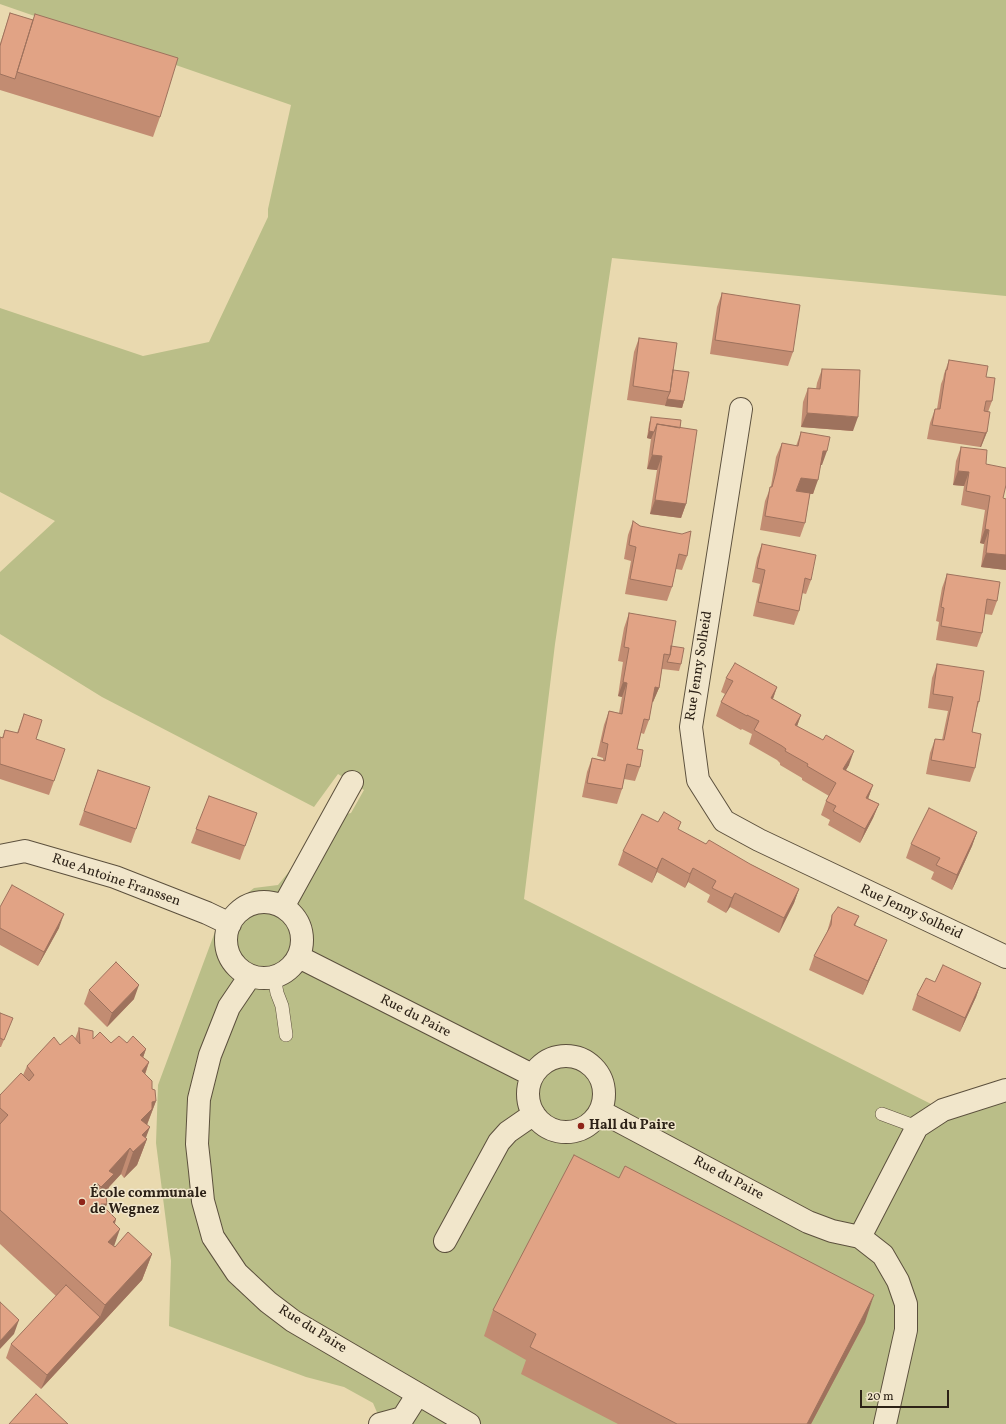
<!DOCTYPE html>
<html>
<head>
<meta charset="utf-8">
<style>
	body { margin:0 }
	#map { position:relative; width:1006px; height:1424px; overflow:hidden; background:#e9d9af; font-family:Vollkorn,serif }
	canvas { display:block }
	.scale { position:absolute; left:860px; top:1390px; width:89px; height:18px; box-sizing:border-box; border:2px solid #2d2217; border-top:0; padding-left:5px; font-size:12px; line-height:14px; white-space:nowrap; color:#2d2217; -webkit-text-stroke:3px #f1e6cb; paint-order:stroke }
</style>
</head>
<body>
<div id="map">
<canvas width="1006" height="1424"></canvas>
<div class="scale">20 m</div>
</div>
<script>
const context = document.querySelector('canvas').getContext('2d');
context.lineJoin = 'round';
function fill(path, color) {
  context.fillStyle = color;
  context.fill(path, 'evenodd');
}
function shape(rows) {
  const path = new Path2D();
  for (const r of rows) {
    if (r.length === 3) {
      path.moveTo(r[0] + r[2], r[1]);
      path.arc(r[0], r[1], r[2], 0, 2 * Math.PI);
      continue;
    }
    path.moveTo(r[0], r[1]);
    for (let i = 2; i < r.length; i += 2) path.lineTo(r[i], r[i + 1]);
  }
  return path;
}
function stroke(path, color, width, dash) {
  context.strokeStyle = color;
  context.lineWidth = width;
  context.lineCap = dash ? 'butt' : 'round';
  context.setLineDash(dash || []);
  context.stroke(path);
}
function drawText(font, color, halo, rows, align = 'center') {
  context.font = font + ' Vollkorn,serif';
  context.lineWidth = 3;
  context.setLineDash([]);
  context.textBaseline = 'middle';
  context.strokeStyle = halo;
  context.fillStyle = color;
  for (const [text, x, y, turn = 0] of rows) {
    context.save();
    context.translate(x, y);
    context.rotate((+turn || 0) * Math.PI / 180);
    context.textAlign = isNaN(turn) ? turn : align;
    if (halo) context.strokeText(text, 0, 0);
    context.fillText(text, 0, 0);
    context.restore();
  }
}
fill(shape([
	[0,0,1006,0,1006,296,612,258,555,644,524,899,943,1110,1006,1090,1006,1424,382,1424,373,1403,344,1387,306,1377,169,1326,171,1261,156,1143,158,1085,222,913,254,888,278,885,334,817,351,813,364,790,338,774,314,807,102,697,0,634,0,572,55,521,0,492,0,308,143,356,209,342,268,217,268,209,291,105,0,4]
]), '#babe88');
const lane = shape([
	[274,977,277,993,282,1006,286,1035],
	[882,1114,917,1127]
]);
const street = shape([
	[741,409,691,727,698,780,724,821,759,840,1006,957],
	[0,856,25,851,115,877,207,913,230,924],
	[264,940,38],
	[283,907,352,782],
	[299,957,532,1075],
	[250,976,229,1007,210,1055,199,1099,197,1144,200,1171,203,1201,213,1237,237,1273,268,1302,293,1321,418,1394,399,1424],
	[566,1094,38],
	[600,1111,808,1222,832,1231,860,1237],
	[445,1241,499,1142,508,1132,534,1114],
	[418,1394,469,1424],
	[380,1424,402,1418],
	[885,1424,906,1330,906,1304,898,1281,883,1255,860,1237,917,1127,943,1110,1006,1090]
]);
stroke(lane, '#5c503d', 14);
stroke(street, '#5c503d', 24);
stroke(lane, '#f1e6cb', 13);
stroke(street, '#f1e6cb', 22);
fill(shape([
	[10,13,33,20,35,14,160,117,153,137,0,90,0,44],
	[722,293,793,352,788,366,710,354,717,307],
	[639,338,673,370,684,401,682,408,627,400,634,352],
	[949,360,986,377,992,401,988,412,987,432,981,447,980,447,927,439,930,423,935,409,937,409,941,384,943,379,944,374],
	[822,369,853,431,801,427,803,402,808,388,816,389,817,383],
	[651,417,680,428,686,504,681,518,650,514,657,470,647,469,651,439,647,438,649,424],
	[801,432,822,465,821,465,813,494,810,494,805,523,800,537,760,530,765,501,771,486,776,457,782,443,796,446],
	[961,447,986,464,1003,498,1006,499,1006,570,981,567,984,544,980,543,985,510,961,505,964,486,953,485,956,461],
	[633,521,687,556,682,570,676,569,672,587,667,601,625,594,631,561,624,559,628,535],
	[762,544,811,580,806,594,802,593,799,611,794,625,753,616,760,584,752,582,757,558],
	[947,574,997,601,992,615,985,614,982,633,977,647,936,640,939,622,936,621,942,588],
	[629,613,671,646,681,664,679,671,662,669,659,688,653,702,652,702,649,720,644,734,641,733,637,749,640,767,635,781,624,779,622,789,617,804,582,797,587,772,592,758,603,760,603,758,597,756,604,725,609,711,619,713,622,697,618,696,623,662,618,661,624,628],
	[937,664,979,702,977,708,972,732,975,768,970,782,926,774,930,753,935,739,942,740,948,711,928,708,932,678],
	[726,678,777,687,773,699,801,715,797,726,849,765,846,770,873,785,868,798,879,804,873,818,860,843,828,825,830,820,821,815,826,801,829,796,802,780,802,778,780,765,780,763,777,760,749,744,752,734,742,729,741,730,716,716,721,702,725,694,721,692],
	[24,714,54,781,49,795,0,779,0,737,2,738,5,730,17,733],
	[98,770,136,829,131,843,79,825],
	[209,796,257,813,240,860,191,843],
	[658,822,679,830,706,844,750,864,799,889,794,903,779,933,730,907,726,913,707,902,710,895,688,882,685,888,657,872,652,883,618,865,623,851],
	[977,832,972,846,952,890,931,879,934,872,906,858,911,844],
	[0,907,59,928,38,966,0,945],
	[832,915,859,916,855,926,881,954,863,995,809,970,814,956,827,932],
	[935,982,981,983,976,997,960,1032,912,1010,917,995],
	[89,990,134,999,107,1027,84,1004],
	[0,1013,10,1025,1,1047,0,1047],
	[79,1028,93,1039,111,1043,127,1043,146,1049,143,1057,149,1062,145,1075,152,1089,156,1101,147,1125,146,1138,147,1139,137,1165,124,1178,121,1174,109,1187,106,1196,105,1208,116,1219,115,1224,114,1246,152,1254,142,1280,41,1389,6,1358,11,1344,56,1296,0,1244,0,1095,23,1075,27,1066,60,1045,75,1039],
	[493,1310,865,1322,811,1424,618,1424,521,1374,526,1360,484,1336]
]), '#c28c72');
fill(shape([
	[667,399,684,401,682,408,665,406],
	[807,413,858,417,853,431,801,427],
	[649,431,654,432,651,439,647,438],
	[987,432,981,447,980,447,985,433],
	[823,451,827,451,822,465,818,465],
	[652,455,662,456,657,470,647,469],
	[958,471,969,472,964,486,953,485],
	[801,478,818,480,813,494,796,492],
	[655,500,686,504,681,518,650,514],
	[985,529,989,530,984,544,980,543],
	[986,553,1006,555,1006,570,981,567],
	[623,682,627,683,622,697,618,696],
	[655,687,659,688,653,702,650,702],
	[777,687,772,701,771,698],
	[801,715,796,729,795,725],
	[854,751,849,765,838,783,843,769],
	[873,785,868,799,866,798],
	[879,804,873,818,860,843,865,829],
	[977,832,972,846,952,890,957,875],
	[662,858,657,872,652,883,657,869],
	[693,868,688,882,685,888,690,874],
	[799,889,794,903,779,933,784,918],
	[735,893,730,907,726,913,732,898],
	[64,914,59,928,38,966,44,952],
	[887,940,881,954,863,995,868,981],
	[981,983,976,997,960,1032,965,1018],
	[139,985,134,999,107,1027,112,1013],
	[146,1049,137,1075,140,1055],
	[149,1062,140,1088,142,1071],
	[156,1101,146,1127,150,1127,145,1140,147,1139,137,1165,124,1178,133,1152,141,1120,152,1102],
	[130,1148,121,1174,109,1187,104,1200,91,1213,101,1187,109,1171],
	[97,1183,87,1209,91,1191],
	[101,1204,107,1204,97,1230],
	[116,1219,108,1242,120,1229,111,1255,98,1268,113,1222],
	[152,1254,142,1280,41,1389,47,1375,100,1317,105,1305],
	[874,1295,865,1322,811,1424,807,1424],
	[19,1320,14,1334,0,1349,0,1341]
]), '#9e725d');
const building = shape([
	[10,13,33,20,15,79,0,74,0,46,10,13],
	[35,14,178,58,160,117,17,72,35,14],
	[722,293,800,305,793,352,715,340,722,293],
	[639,338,677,343,670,392,633,386,639,338],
	[949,360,988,366,986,377,995,378,992,401,986,401,984,411,990,412,987,432,985,433,932,425,935,409,940,409,946,370,947,370,949,360],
	[822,369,860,370,858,417,807,413,808,388,820,389,822,369],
	[673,370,689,372,684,401,667,399,670,392,673,370],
	[651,417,681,420,680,428,657,424,654,432,649,431,651,417],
	[657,424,697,430,686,504,655,500,662,456,652,455,657,424],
	[801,432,830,437,827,451,823,451,818,480,801,478,796,491,810,493,805,523,765,516,770,487,772,487,776,472,782,443,798,446,801,432],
	[961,447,987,450,986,464,1006,468,1006,485,1003,498,1006,499,1006,555,986,553,989,530,985,529,990,496,966,491,969,472,958,471,961,447],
	[633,521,640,526,682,534,691,531,687,556,679,554,672,587,630,579,636,547,629,545,633,521],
	[762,544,816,555,811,580,805,578,799,611,758,602,765,570,757,568,762,544],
	[947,574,1000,582,997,601,987,599,982,633,941,626,944,608,941,607,947,574],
	[629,613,676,621,670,655,664,654,659,688,655,687,649,720,644,719,637,749,643,750,640,767,627,764,622,789,587,783,592,758,605,761,608,744,602,742,609,711,622,714,627,683,623,682,629,648,624,647,629,613],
	[671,646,684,648,681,664,667,662,670,655,671,646],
	[735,663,777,687,771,698,801,715,795,725,823,740,826,735,854,751,843,769,873,785,866,798,879,804,865,829,833,811,836,806,826,801,836,783,807,766,808,764,785,751,786,749,782,746,754,730,759,721,747,715,747,716,721,702,733,681,726,678,735,663],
	[937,664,984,671,979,702,978,701,972,732,981,734,975,768,931,760,935,739,944,740,953,697,933,694,937,664],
	[24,714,42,720,36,739,65,749,54,781,0,764,0,737,3,738,5,730,18,733,24,714],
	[98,770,150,787,136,829,84,811,98,770],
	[209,796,257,813,245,846,196,829,209,796],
	[929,808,977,832,957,875,936,865,940,858,911,844,929,808],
	[664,812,681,822,678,829,706,844,709,840,750,864,799,889,784,918,735,893,732,898,712,888,716,881,693,868,690,874,662,858,657,869,623,851,642,814,658,822,664,812],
	[12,885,64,914,44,952,0,928,0,907,12,885],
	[838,907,859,916,854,925,887,940,868,981,814,956,831,925,832,915,838,907],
	[116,962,139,985,112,1013,89,990,116,962],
	[943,965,981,983,965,1018,917,995,926,978,935,982,943,965],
	[0,1013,13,1018,4,1040,0,1038,0,1013],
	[79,1028,93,1031,93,1039,100,1032,111,1043,119,1036,127,1043,133,1036,146,1049,140,1055,149,1062,142,1071,152,1081,152,1089,155,1090,156,1101,152,1102,152,1109,141,1120,150,1127,142,1135,147,1139,133,1152,130,1148,109,1171,114,1174,101,1187,97,1183,91,1191,105,1189,107,1204,101,1204,116,1219,113,1222,120,1229,108,1242,115,1247,128,1232,152,1254,105,1305,0,1210,0,1124,8,1115,0,1108,0,1095,21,1073,29,1081,34,1075,27,1066,54,1037,60,1045,72,1035,80,1044,79,1028],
	[574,1155,619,1178,625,1166,874,1295,807,1424,677,1424,530,1347,536,1334,493,1310,574,1155],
	[66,1285,100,1317,47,1375,11,1344,66,1285],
	[0,1302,19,1320,0,1341,0,1302],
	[36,1394,68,1424,9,1424,36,1394]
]);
fill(building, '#e1a385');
stroke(building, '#9e725d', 1);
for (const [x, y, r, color] of [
	[581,1126,4,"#8f2418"],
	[82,1202,4,"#8f2418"]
]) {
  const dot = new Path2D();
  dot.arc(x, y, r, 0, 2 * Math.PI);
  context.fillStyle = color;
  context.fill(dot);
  stroke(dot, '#f1e6cb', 1.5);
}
drawText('14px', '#2d2217', '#f1e6cb', [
	["Rue Jenny Solheid",700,666,-81],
	["Rue Antoine Franssen",116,881,19],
	["Rue Jenny Solheid",911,913,25],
	["Rue du Paire",415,1017,27],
	["Rue du Paire",728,1179,28],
	["Rue du Paire",312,1330,32]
]);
drawText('bold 14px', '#2d2217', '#f1e6cb', [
	["Hall du Paire",589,1126],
	["École communale",90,1194],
	["de Wegnez",90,1210]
], 'left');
</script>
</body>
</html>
